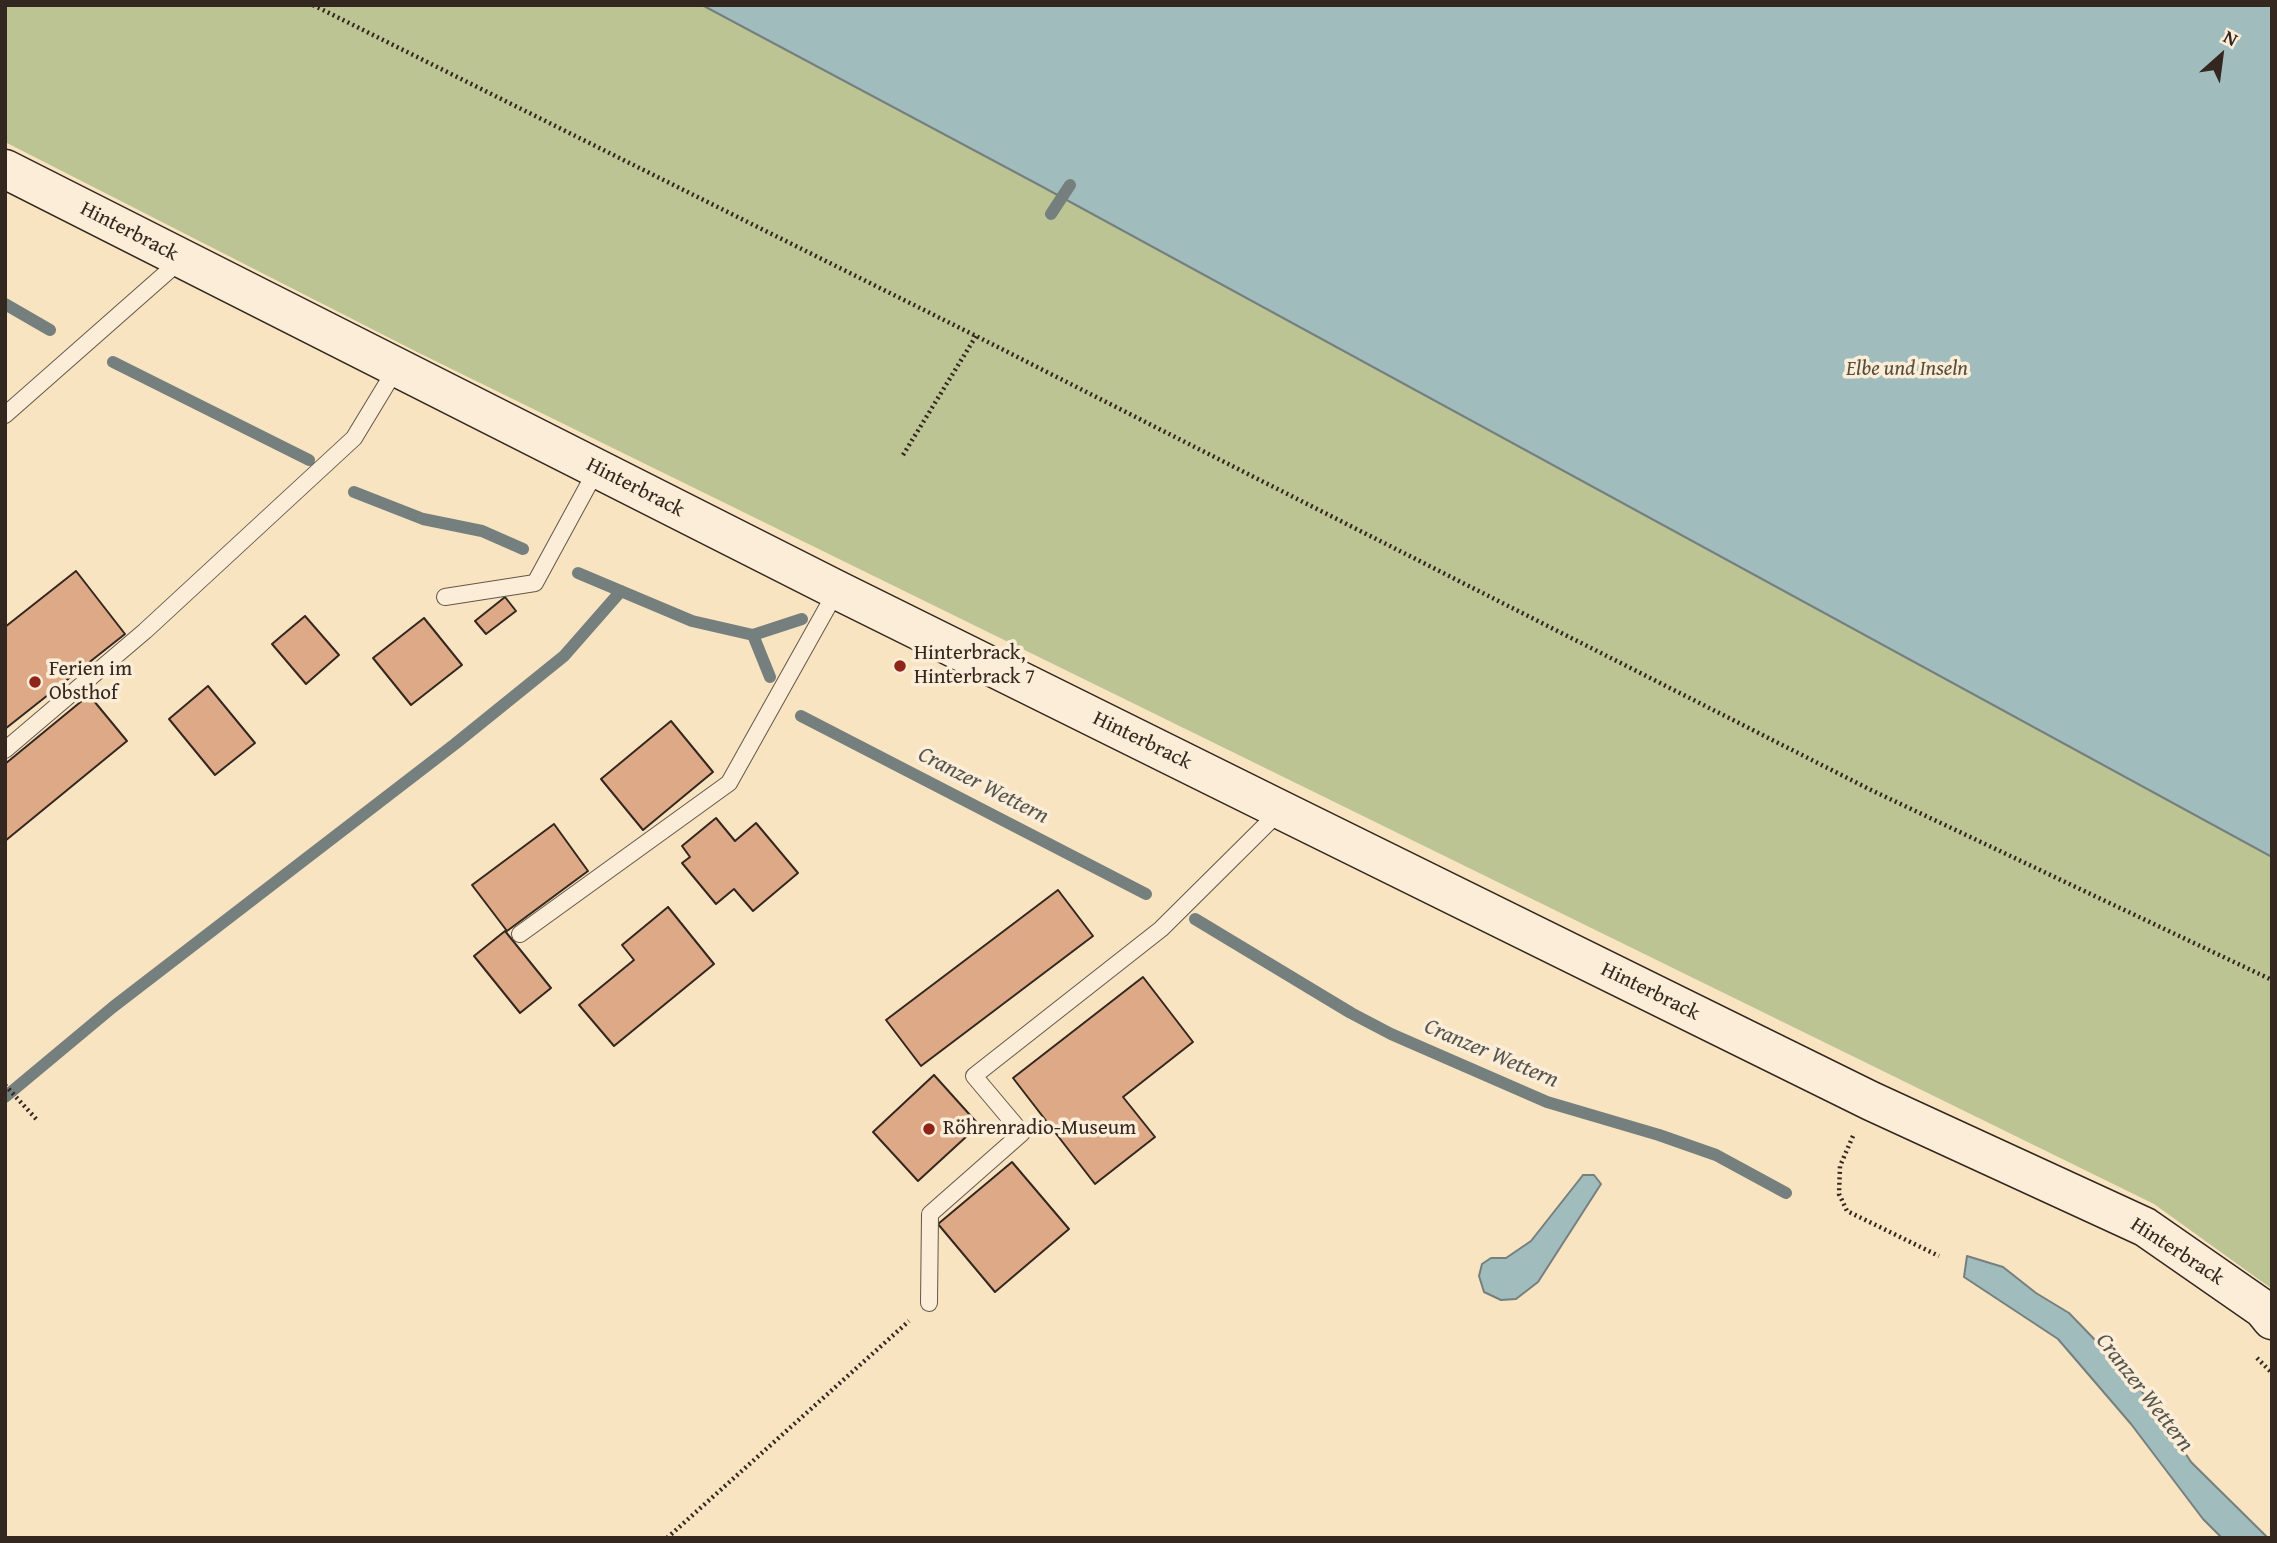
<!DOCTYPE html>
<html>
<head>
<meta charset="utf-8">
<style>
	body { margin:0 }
	#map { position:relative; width:2277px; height:1543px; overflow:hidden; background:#f9e4c2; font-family:"Gentium Book Plus",serif }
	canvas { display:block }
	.frame { position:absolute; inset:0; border:7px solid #33271f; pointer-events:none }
	.north { position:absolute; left:2186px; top:21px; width:70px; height:70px; -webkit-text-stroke:5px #fbedd7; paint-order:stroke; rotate:28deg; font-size:19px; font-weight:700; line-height:28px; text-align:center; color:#33271f }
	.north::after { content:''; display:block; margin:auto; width:24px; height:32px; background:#33271f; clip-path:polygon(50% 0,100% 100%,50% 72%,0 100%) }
</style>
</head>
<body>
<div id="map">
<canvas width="2277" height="1543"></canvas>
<div class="frame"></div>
<div class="north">N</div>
</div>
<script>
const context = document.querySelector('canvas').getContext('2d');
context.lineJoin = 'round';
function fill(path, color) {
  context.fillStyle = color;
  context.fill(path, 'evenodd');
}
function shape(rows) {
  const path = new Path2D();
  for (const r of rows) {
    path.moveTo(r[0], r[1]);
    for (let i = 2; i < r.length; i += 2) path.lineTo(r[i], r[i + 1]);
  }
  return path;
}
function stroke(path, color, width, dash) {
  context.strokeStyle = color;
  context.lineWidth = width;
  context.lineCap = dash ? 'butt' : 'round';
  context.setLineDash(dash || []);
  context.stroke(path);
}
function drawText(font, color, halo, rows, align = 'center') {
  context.font = font + ' "Gentium Book Plus",serif';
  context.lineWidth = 7;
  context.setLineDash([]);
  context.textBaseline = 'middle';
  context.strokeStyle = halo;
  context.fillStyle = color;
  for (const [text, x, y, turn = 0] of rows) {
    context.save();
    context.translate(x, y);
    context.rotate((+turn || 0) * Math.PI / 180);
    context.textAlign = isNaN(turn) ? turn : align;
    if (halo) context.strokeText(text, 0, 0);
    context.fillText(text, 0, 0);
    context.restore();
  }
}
fill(shape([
	[5,5,2272,5,2272,1289,2154,1204,417,352,5,142]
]), '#bcc494');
const water = shape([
	[702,5,2272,5,2272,857,1041,186,702,5],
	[1583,1175,1594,1175,1601,1184,1538,1282,1516,1299,1501,1300,1484,1292,1479,1276,1482,1264,1491,1258,1506,1258,1531,1241,1583,1175],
	[1967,1256,2003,1267,2036,1293,2069,1313,2126,1372,2162,1417,2191,1462,2268,1538,2222,1538,2203,1519,2131,1424,2058,1339,1964,1277,1967,1256]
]);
fill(water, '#a1bcbd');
stroke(water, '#75807e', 2);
stroke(shape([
	[1051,214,1070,185],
	[5,304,50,330],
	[113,362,309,460],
	[354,492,423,519,482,531,523,549],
	[578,573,692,621,753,635,802,619],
	[753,635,770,677],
	[801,716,1146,894],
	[1195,919,1351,1013,1391,1034,1547,1102,1659,1135,1716,1155,1786,1193],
	[5,1097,113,1007,455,744,564,656,621,591]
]), '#75807e', 12);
const building = shape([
	[76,571,125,634,5,729,5,627,76,571],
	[505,597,516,611,486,634,475,621,505,597],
	[305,616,339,655,306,684,272,644,305,616],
	[424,618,462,665,411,705,373,658,424,618],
	[208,686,255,743,215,775,169,719,208,686],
	[89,695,127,741,5,841,5,764,89,695],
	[671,721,713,772,643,830,601,779,671,721],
	[716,818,735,841,756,823,798,873,753,911,734,889,716,904,682,863,690,857,682,846,716,818],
	[554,824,588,871,507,931,472,885,554,824],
	[1058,890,1093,936,921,1066,886,1020,1058,890],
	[668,907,714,964,614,1046,579,1005,634,960,622,945,668,907],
	[505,931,551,988,520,1013,474,956,505,931],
	[1143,977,1193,1042,1123,1097,1155,1137,1095,1184,1013,1078,1143,977],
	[934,1075,979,1125,918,1181,873,1132,934,1075],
	[1012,1162,1069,1229,995,1292,938,1224,1012,1162]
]);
fill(building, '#dea987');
stroke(building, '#33271f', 2);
const lane = shape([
	[5,415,182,259],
	[445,597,535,583,597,469],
	[5,750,145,631,354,438,397,367],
	[520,934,729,783,837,590],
	[929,1303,930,1214,1022,1133,974,1076,1161,929,1281,810]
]);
const secondary = shape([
	[5,169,837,590,1281,810,1871,1101,2145,1227,2263,1309,2272,1320]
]);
stroke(lane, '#645648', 18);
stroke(secondary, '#33271f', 41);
stroke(shape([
	[313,5,976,336,1869,789,2272,980],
	[903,455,976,336],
	[5,1085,38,1121],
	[1853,1136,1840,1166,1839,1194,1847,1211,1939,1256],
	[2257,1358,2272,1373],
	[667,1538,909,1321]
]), '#33271f', 4.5, [2, 3.5]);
stroke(lane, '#fbedd7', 16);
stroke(secondary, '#fbedd7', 38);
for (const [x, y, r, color] of [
	[900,666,7,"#8f2418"],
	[35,682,7,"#8f2418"],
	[929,1129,7,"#8f2418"]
]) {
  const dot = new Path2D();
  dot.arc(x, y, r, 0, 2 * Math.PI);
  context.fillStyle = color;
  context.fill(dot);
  stroke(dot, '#fbedd7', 2.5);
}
drawText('21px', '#33271f', '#fbedd7', [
	["Hinterbrack",129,232,27],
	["Hinterbrack",635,488,27],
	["Hinterbrack",1142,741,26],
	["Hinterbrack",1650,992,26],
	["Hinterbrack",2177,1252,33]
]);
drawText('italic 21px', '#554e3c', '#fbedd7', [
	["Elbe und Inseln",1907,370]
]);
drawText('21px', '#33271f', '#fbedd7', [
	["Hinterbrack,",914,654],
	["Hinterbrack 7",914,678],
	["Ferien im",49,670],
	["Obsthof",49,694],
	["Röhrenradio-Museum",943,1129]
], 'left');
drawText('italic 23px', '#54544e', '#fbedd7', [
	["Cranzer Wettern",983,786,27],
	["Cranzer Wettern",1491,1054,23],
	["Cranzer Wettern",2144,1393,52]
]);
</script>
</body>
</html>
